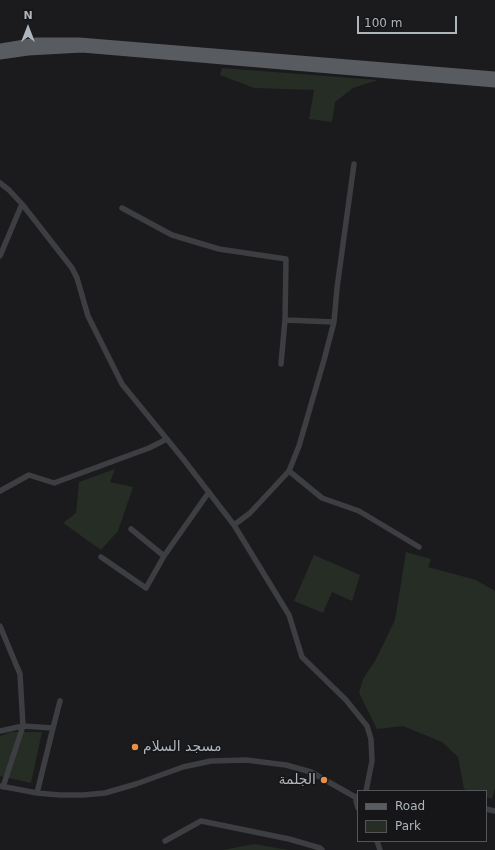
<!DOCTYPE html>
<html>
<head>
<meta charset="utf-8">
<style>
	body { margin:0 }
	#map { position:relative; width:495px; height:850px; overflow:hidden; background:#1b1b1d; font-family:"DejaVu Sans",sans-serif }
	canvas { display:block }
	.legend { position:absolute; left:357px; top:790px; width:130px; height:52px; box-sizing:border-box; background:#161618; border:1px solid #535659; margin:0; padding:5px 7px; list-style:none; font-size:12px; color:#aeb5bb }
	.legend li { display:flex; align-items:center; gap:8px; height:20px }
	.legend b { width:20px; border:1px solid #535659 }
	.north { position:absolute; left:8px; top:8px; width:40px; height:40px; -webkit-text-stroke:3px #161618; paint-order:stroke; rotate:0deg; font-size:11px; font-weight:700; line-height:16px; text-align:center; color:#aeb5bb }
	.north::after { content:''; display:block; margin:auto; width:14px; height:18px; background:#aeb5bb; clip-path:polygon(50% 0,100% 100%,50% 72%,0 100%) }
	.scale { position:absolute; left:357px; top:16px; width:100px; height:18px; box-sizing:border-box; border:2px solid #aeb5bb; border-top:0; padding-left:5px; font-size:12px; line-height:14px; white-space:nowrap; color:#aeb5bb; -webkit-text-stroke:3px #161618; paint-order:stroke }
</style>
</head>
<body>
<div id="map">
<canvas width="495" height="850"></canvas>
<ul class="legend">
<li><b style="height:5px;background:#585c60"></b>Road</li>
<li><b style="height:11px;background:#252d25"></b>Park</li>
</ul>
<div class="north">N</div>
<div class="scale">100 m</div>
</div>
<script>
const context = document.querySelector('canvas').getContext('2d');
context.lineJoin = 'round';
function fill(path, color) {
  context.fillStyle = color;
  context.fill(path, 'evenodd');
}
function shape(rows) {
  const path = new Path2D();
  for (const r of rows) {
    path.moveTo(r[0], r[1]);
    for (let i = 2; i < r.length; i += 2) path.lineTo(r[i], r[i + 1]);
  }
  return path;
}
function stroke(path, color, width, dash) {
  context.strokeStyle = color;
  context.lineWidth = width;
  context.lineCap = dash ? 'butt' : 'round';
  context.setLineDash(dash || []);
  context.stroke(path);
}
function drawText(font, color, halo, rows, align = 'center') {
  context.font = font + ' "DejaVu Sans",Cairo,sans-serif';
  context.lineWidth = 3;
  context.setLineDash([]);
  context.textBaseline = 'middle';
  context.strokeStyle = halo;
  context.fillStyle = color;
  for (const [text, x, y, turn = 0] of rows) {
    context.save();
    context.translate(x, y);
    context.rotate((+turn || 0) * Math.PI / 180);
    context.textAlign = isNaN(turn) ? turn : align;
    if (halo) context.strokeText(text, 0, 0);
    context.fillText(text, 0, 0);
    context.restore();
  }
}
fill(shape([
	[222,68,378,80,353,88,335,102,332,122,309,119,314,90,254,88,220,75],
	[115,469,110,482,133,487,118,531,101,550,63,523,76,513,79,482],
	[406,552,431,559,428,567,476,580,495,591,495,787,492,799,486,797,486,791,469,791,464,789,458,757,442,742,403,726,377,729,359,693,363,679,375,661,395,620],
	[314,555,360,575,352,601,332,592,323,613,294,601],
	[11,732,42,732,31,783,0,776,0,736],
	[254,844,288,850,289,850,223,850]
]), '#252d25');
stroke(shape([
	[0,183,9,190,22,204,72,268,77,278,88,316,122,384,184,460,234,525,289,615,302,657,346,700,367,726,371,739,372,761,366,791],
	[122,208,172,235,219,249,286,259,285,320,281,364],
	[0,256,22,204],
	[285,320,334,322],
	[289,471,322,498,359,511,419,547],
	[0,491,29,475,54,483,149,448,167,439],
	[234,525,250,513,289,471,299,446,324,360,334,322,337,288,354,164],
	[131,529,164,556],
	[101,557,146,588,164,556,209,492],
	[0,626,20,674,23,726,3,787],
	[0,731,23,726,53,728,60,701],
	[0,786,37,793,60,795,83,795,105,793,136,784,183,767,211,761,246,760,286,765,311,772,357,798],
	[37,793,53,728],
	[358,796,356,801,358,808],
	[486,809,495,811],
	[165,841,201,821,289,839,320,848,322,850],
	[377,841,380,850]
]), '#3c3e42', 5.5);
stroke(shape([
	[0,48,37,42,79,42,495,76],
	[0,55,28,51,82,48,495,83]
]), '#585c60', 9);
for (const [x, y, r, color] of [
	[135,747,4,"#e68f4a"],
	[324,780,4,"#e68f4a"]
]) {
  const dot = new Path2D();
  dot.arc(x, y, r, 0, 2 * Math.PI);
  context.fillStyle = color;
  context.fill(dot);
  stroke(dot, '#161618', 1.5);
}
drawText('14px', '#aeb5bb', '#161618', [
	["مسجد السلام",143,747],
	["الجلمة",316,780,"right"]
], 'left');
</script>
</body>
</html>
